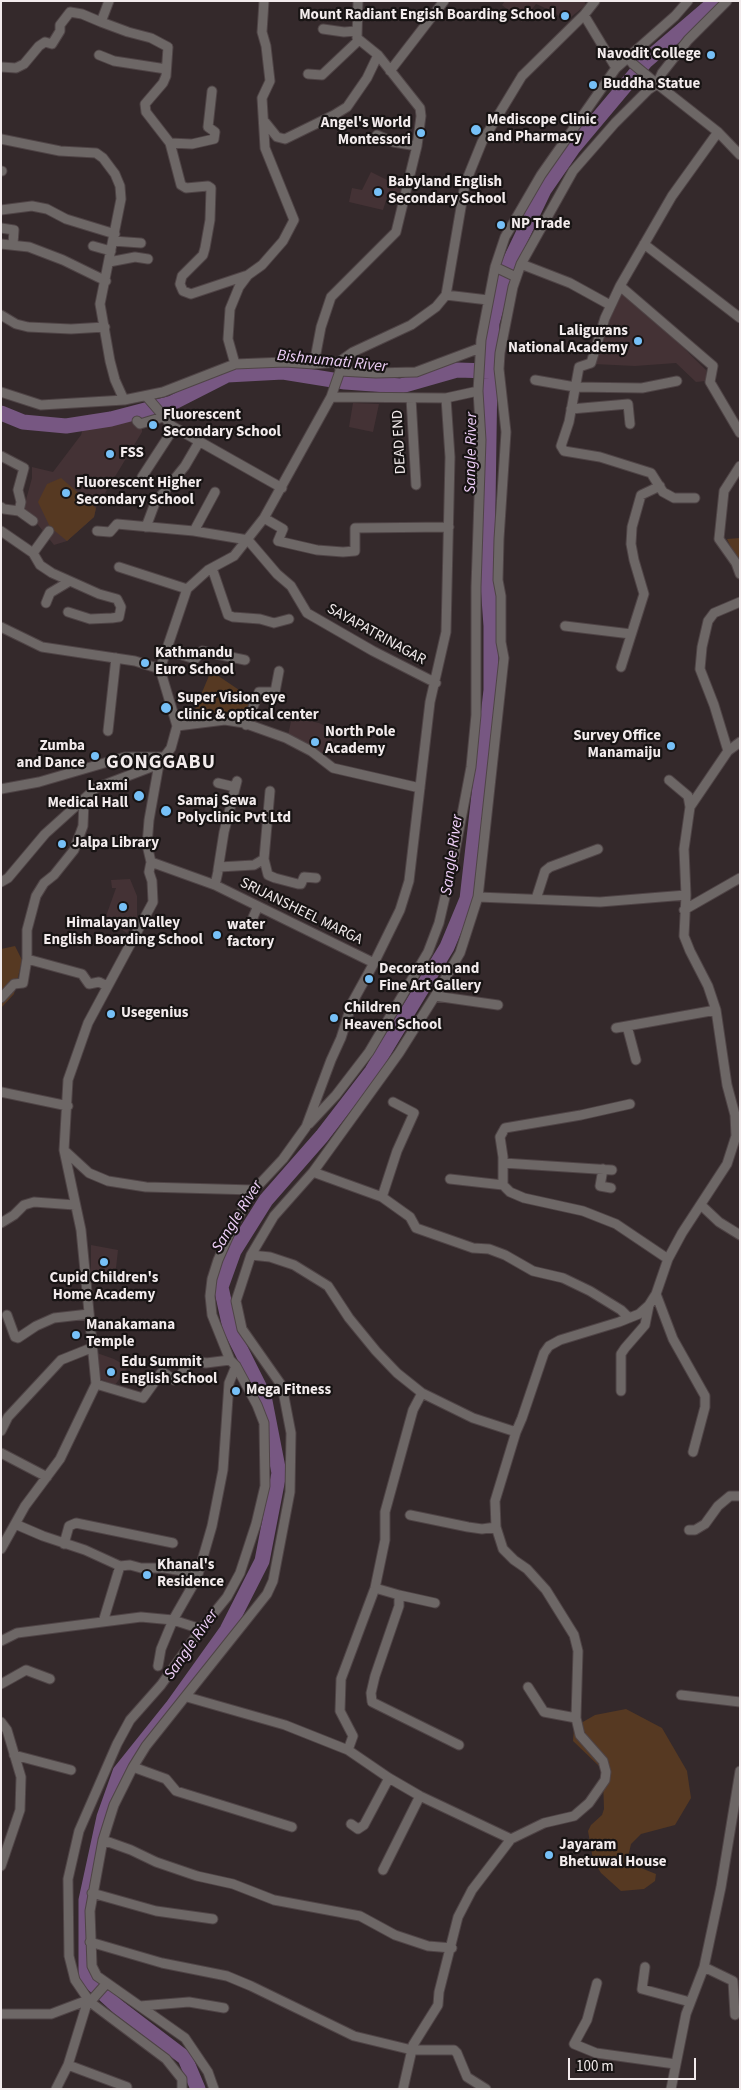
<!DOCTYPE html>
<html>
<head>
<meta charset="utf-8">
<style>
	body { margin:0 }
	#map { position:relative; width:741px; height:2090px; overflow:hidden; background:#34292b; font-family:"Source Sans 3",sans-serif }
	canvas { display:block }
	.frame { position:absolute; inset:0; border:2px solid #f2ebec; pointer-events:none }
	.scale { position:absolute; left:568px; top:2058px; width:128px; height:22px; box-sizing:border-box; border:2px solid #f2ebec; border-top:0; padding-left:6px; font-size:15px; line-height:18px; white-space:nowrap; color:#f2ebec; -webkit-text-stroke:4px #181414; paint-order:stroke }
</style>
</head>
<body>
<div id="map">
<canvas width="741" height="2090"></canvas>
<div class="frame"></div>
<div class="scale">100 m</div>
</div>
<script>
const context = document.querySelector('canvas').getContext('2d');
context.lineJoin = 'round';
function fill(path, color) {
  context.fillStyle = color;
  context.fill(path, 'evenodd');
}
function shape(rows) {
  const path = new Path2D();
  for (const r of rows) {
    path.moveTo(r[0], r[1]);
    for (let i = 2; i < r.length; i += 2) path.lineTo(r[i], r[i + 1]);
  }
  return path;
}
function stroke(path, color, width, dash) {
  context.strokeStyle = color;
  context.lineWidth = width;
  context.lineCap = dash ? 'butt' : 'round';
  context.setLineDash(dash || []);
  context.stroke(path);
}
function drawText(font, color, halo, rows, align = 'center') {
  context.font = font + ' "Source Sans 3",sans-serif';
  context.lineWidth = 4.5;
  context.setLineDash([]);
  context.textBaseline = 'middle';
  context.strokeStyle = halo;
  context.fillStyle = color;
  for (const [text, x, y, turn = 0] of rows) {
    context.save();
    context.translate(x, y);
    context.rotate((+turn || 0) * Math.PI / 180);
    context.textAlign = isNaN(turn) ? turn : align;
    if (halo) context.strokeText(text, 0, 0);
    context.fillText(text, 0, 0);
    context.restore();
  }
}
fill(shape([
	[505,1,584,1,586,5,566,21,552,11,536,4,522,22,502,5],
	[371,172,405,189,402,198,388,194,383,210,349,202,352,188,362,190],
	[620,292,653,318,706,370,706,381,696,382,676,363,635,366,594,364,608,315],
	[353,403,379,404,373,432,349,427],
	[142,420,142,432,96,508,94,517,67,541,54,545,24,507,32,478,32,467,53,472,81,435,84,425],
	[292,717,319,723,334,730,328,755,310,748,288,735],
	[130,879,137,896,137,917,127,933,105,919,116,888,112,888,111,880],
	[91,1245,118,1250,115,1277,91,1273],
	[97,1353,114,1359,128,1367,115,1385,98,1378]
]), '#443235');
fill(shape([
	[61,478,96,508,94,517,67,541,50,527,38,502,47,484],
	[740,538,740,566,727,539],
	[211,671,248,696,252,705,247,720,195,709],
	[15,946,22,960,14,994,1,1008,1,949],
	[626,1709,662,1728,687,1771,691,1798,675,1825,641,1834,631,1844,628,1857,631,1864,656,1874,655,1881,644,1889,621,1891,601,1873,593,1860,588,1831,591,1825,602,1815,604,1809,603,1780,599,1766,573,1741,574,1727,595,1715]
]), '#563922');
stroke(shape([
	[1,413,23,422,66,426,111,419,172,403,227,375,283,372,345,382,401,386,457,370,490,371,492,323,509,263,544,190,573,148,646,61,716,1],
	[198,2089,185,2058,118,2007,86,1978,86,1900,104,1817,120,1772,172,1707,227,1630,262,1561,279,1473,264,1396,230,1328,221,1287,234,1251,266,1200,322,1136,372,1071,447,947,467,899,491,690,491,626,487,571,490,371]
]), '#775782', 15);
const minor = shape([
	[584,15,616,68],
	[101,22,128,32,151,38,168,47,166,76,163,83,145,104,146,112,170,143,181,185,186,188,208,186,211,188,210,220,205,248,203,255,182,276,180,284,183,291,191,294,248,275],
	[323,29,344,32,356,31],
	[99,55,114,61,166,69],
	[627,56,633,64,657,84,718,132,740,155],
	[1,67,16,68,24,64,39,46,45,42,52,44,60,31,60,25,70,12,82,14,101,22,109,1],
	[390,71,444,1],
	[308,74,322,75,359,40],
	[265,122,277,137,285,139,334,115,347,107,367,78,378,55],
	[377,135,393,142,417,146],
	[1,139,60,151,96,153,103,158,115,174,120,186,121,199,100,304,110,361,115,380,124,400],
	[170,143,192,144,214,139,215,132,208,127,212,91],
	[1,171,2,171],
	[1,210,32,206,47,209,66,219,115,234],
	[1,228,14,230,13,244],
	[113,241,141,243],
	[1,244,29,247,63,260,106,281],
	[644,244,740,318],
	[93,246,111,251],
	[109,262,135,257,148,259],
	[521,264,570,283,610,305],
	[495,267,516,277],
	[620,286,713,366,710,382,740,433],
	[446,295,488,300],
	[1,315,16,324,28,327,71,329,105,327],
	[235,364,228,339,230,309,239,287,248,275,262,265,283,241,294,220,265,148,262,98,270,81,266,46,262,32,264,1],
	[314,364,321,327,331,297,396,232,417,146,421,116,420,108,378,55,357,38,358,1],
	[340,371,376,373,416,372,480,348],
	[535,380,575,387,642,388,677,381],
	[478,391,481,340,495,267,505,237,541,175,616,68,675,16,688,1],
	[1,392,41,405,124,400,163,392,235,364,285,362,314,364,339,362],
	[147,397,172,426,282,488],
	[411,398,416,485],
	[571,409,628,404,630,424],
	[137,421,140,424,163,417],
	[1,456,24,468,18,490,21,502,19,511,33,521],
	[740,466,724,491,719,539,736,563,740,574],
	[142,477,170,434,172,426],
	[695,498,674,498,663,492,651,473,600,457,564,451,561,446,569,422,579,367,591,363,605,318,620,286,672,196,718,132],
	[1,507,4,509,19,511],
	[264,518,283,529,278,541,317,550,343,552,355,551,355,528,449,527],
	[146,527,155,503,185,466,199,442],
	[1,531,33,553,40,565,52,573,99,594,117,599,121,607,119,617,112,618,90,619,68,612],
	[97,531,110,532,117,524,194,531,248,540,277,574,291,586,307,613,373,651,436,683],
	[194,531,215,492],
	[33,553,49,531],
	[119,567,187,589],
	[212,568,228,615,233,617,260,619,274,623,289,619],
	[46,603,50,593,70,581],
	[565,626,631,634],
	[1,627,42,647,135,661,160,669],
	[166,650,195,659,202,651,245,660],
	[621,667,644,594,634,560,631,544,632,527,641,495,660,486],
	[246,725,259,692,275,692,279,671],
	[177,726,225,720,244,723,286,738,311,751,333,768,420,788],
	[108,731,116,658],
	[728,751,714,705,700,669,702,647,708,621,714,613,740,602],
	[669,780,688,796,690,807],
	[218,783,235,787],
	[1,789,39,782,125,757,163,757],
	[264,859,268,875,275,878,298,884,301,884,304,877,316,878],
	[151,862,215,885,374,963],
	[218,870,224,832,237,781],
	[1,882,8,878,45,834,96,788,159,764],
	[215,885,219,867,254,865,264,859,270,791],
	[478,897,600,902,686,895],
	[536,899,545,871,550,867,598,849],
	[684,910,740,878],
	[251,922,258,906],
	[27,959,82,974,89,984,99,982,107,986],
	[435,996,498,1005],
	[1,998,14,984,23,983,27,959,27,930,36,896,44,883,54,875,74,850,83,826,84,800],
	[627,1026,636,1060],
	[616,1028,716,1010],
	[1,1092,68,1106],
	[630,1104,581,1115,505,1128,500,1137,503,1157,503,1185,510,1192,524,1198,583,1211,616,1224,668,1259],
	[309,1124,336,1095,369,1052,428,952,439,923,452,867,471,767,476,715,476,587,481,440,478,391,446,398],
	[64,1150,89,1173,108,1181,146,1187,254,1190],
	[503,1163,612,1170],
	[603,1169,600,1186,611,1188],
	[313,1172,382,1197,410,1217,416,1228,473,1248,489,1249,505,1255,533,1271,563,1278,590,1291,621,1310,629,1318],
	[450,1179,503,1185],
	[382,1197,397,1151,414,1113,393,1102],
	[701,1205,719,1222,740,1235],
	[1,1223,14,1215,24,1205,34,1202,75,1205],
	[656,1294,673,1339,705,1396,705,1407,693,1452],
	[7,1315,15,1337,18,1338,36,1326,54,1318,89,1314],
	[96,1384,143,1398,161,1373,164,1373,174,1380,179,1378,188,1363,192,1360,206,1363,230,1360],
	[621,1391,621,1354,625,1348,645,1325,649,1305],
	[422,1393,397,1373,376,1351,349,1318,328,1286,294,1265,270,1257,251,1255,274,1216,313,1172,399,1053,435,996,460,953,478,897,504,658,501,642,501,596,498,580,499,539,506,432,499,369,500,353,513,287,521,264,573,171,615,123,648,90,657,84,662,73,688,40,727,1],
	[1,1431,8,1417,61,1360,91,1348],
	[1,1453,47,1477],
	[410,1515,468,1527,482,1529,496,1527],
	[15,1524,43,1536,85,1550,120,1566,130,1565,141,1568,165,1568,188,1572,197,1578],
	[689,1530,695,1530,705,1524,718,1506,730,1496,740,1496],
	[64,1544,69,1526,76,1523,173,1543],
	[1,1549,25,1506,60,1459,96,1384,81,1230,64,1150,68,1080,88,1023,153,902,152,881,149,872,151,862,147,845,149,820,159,764,171,748,177,726,160,669,187,589,208,570,234,556,264,518,331,397,340,371,339,362,353,352,411,325,436,307,446,295,465,184,482,142,522,76,584,15,595,1],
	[375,1588,399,1595,435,1603],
	[399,1595,399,1606,375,1676,371,1693,372,1702,459,1745],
	[103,1622,120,1566],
	[1,1641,17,1633,141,1617,173,1620,201,1629],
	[158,1666,161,1649,173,1620,197,1578,212,1526,223,1470,229,1383,236,1366],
	[1,1684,26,1670,50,1679],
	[528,1687,544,1712,576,1718],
	[681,1695,740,1702],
	[187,1697,285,1725,348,1750,389,1778,420,1796,511,1839],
	[1,1722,7,1730,21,1777,20,1810,1,1866],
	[348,1750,353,1736,340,1711,341,1679,375,1588,385,1540,385,1512,413,1410,422,1393,473,1418,516,1432],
	[14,1755,71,1770],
	[133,1767,166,1779,176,1791,292,1827],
	[351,1824,358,1829,364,1825,389,1778],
	[103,1840,131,1850,156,1862,197,1876,233,1884,274,1900,360,1916,395,1935,428,1946,452,1948],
	[383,1870,420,1796],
	[92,1893,156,1911,213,1919],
	[90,1942,162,1963,227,1976,251,1986,354,2036,412,2050,454,2050,457,2053,467,2077,486,2089],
	[645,1967,642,1989,690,2002],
	[704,1967,733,1981,735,2015],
	[597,1983,587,2020,574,2044,596,2053,675,2064],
	[90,2002,106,1984],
	[140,2006,189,2002,224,2008],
	[1,2014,51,2014,88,2000,68,2065,56,2089],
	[68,2065,127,2087],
	[182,2089,182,2079,166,2059,90,2002,75,1980,69,1956,68,1879,79,1831,117,1744,130,1720,161,1685,201,1629,227,1597,240,1573,256,1524,265,1486,264,1423,257,1405,236,1366,230,1360,212,1315,210,1296,212,1279,218,1260,233,1226,254,1190,283,1159,306,1127,331,1060,341,1038,352,1003,374,963,400,910,409,881,430,702,446,632,450,457,446,398,331,397],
	[214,2089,208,2072,185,2038,97,1976,92,1966,90,1911,103,1840,114,1805,133,1767,146,1746,267,1594,273,1581,290,1492,291,1433,282,1386,242,1329,236,1301,251,1255],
	[403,2089,413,2045,438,2005,439,1992,458,1917,472,1890,511,1839,544,1823,574,1816,589,1803,605,1780,606,1772,603,1761,580,1735,576,1718,578,1651,574,1635,546,1590,527,1569,514,1560,503,1549,496,1527,495,1501,516,1432,522,1418,544,1353,549,1346,560,1340,619,1322,639,1314,649,1305,656,1294,668,1259,682,1233,727,1164,736,1136,735,1115,727,1085,716,1010,708,986,690,951,684,936,686,895,684,849,690,807,728,751,740,742],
	[671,2089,686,2014,704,1967,721,1887,740,1771]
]);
stroke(minor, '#4f4446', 11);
stroke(minor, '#6d6766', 9);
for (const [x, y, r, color] of [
	[565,16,5,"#76c0f7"],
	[711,55,5,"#76c0f7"],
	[593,85,5,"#76c0f7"],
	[476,130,6,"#76c0f7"],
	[421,133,5,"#76c0f7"],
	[378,192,5,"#76c0f7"],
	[501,225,5,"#76c0f7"],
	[638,341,5,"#76c0f7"],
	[153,425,5,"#76c0f7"],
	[110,454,5,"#76c0f7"],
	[66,493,5,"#76c0f7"],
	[145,663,5,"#76c0f7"],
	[166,708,6,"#76c0f7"],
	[315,742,5,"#76c0f7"],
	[671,746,5,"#76c0f7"],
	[95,756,5,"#76c0f7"],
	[139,796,6,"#76c0f7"],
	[166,811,6,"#76c0f7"],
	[62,844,5,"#76c0f7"],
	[123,907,5,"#76c0f7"],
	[217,935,5,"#76c0f7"],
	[369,979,5,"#76c0f7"],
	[111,1014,5,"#76c0f7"],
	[334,1018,5,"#76c0f7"],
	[104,1262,5,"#76c0f7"],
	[76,1335,5,"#76c0f7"],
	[111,1372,5,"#76c0f7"],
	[236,1391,5,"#76c0f7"],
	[147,1575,5,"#76c0f7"],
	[549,1855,5,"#76c0f7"]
]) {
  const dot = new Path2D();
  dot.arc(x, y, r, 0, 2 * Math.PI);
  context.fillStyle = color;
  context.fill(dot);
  stroke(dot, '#181414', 2);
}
drawText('bold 15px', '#f2ebec', '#181414', [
	["Mount Radiant Engish Boarding School",555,16,"right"],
	["Navodit College",701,55,"right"],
	["Buddha Statue",603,85],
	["Mediscope Clinic",487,121],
	["and Pharmacy",487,138],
	["Angel's World",411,124,"right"],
	["Montessori",411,141,"right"],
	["Babyland English",388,183],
	["Secondary School",388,200],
	["NP Trade",511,225],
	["Laligurans",628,332,"right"],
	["National Academy",628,349,"right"],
	["Fluorescent",163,416],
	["Secondary School",163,433],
	["FSS",120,454],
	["Fluorescent Higher",76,484],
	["Secondary School",76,501],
	["Kathmandu",155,654],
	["Euro School",155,671],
	["Super Vision eye",177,699],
	["clinic & optical center",177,716],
	["North Pole",325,733],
	["Academy",325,750],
	["Survey Office",661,737,"right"],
	["Manamaiju",661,754,"right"],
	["Zumba",85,747,"right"],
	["and Dance",85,764,"right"],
	["Laxmi",128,787,"right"],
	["Medical Hall",128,804,"right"],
	["Samaj Sewa",177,802],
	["Polyclinic Pvt Ltd",177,819],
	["Jalpa Library",72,844],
	["Himalayan Valley",123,924,"center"],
	["English Boarding School",123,941,"center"],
	["water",227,926],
	["factory",227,943],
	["Decoration and",379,970],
	["Fine Art Gallery",379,987],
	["Children",344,1009],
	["Heaven School",344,1026],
	["Usegenius",121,1014],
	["Cupid Children's",104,1279,"center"],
	["Home Academy",104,1296,"center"],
	["Manakamana",86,1326],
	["Temple",86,1343],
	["Edu Summit",121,1363],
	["English School",121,1380],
	["Mega Fitness",246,1391],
	["Khanal's",157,1566],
	["Residence",157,1583],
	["Jayaram",559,1846],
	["Bhetuwal House",559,1863]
], 'left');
drawText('15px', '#f2ebec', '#181414', [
	["DEAD END",400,442,-93],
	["SAYAPATRINAGAR",376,635,29],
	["SRIJANSHEEL MARGA",301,912,26]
]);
drawText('italic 16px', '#f0d1fa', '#181414', [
	["Bishnumati River",332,362,6],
	["Sangle River",472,453,-89],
	["Sangle River",453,855,-82],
	["Sangle River",238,1217,-58],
	["Sangle River",192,1645,-55]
]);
context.letterSpacing = '1px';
drawText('bold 20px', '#f2ebec', '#181414', [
	["GONGGABU",161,764]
]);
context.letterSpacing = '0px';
</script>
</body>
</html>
